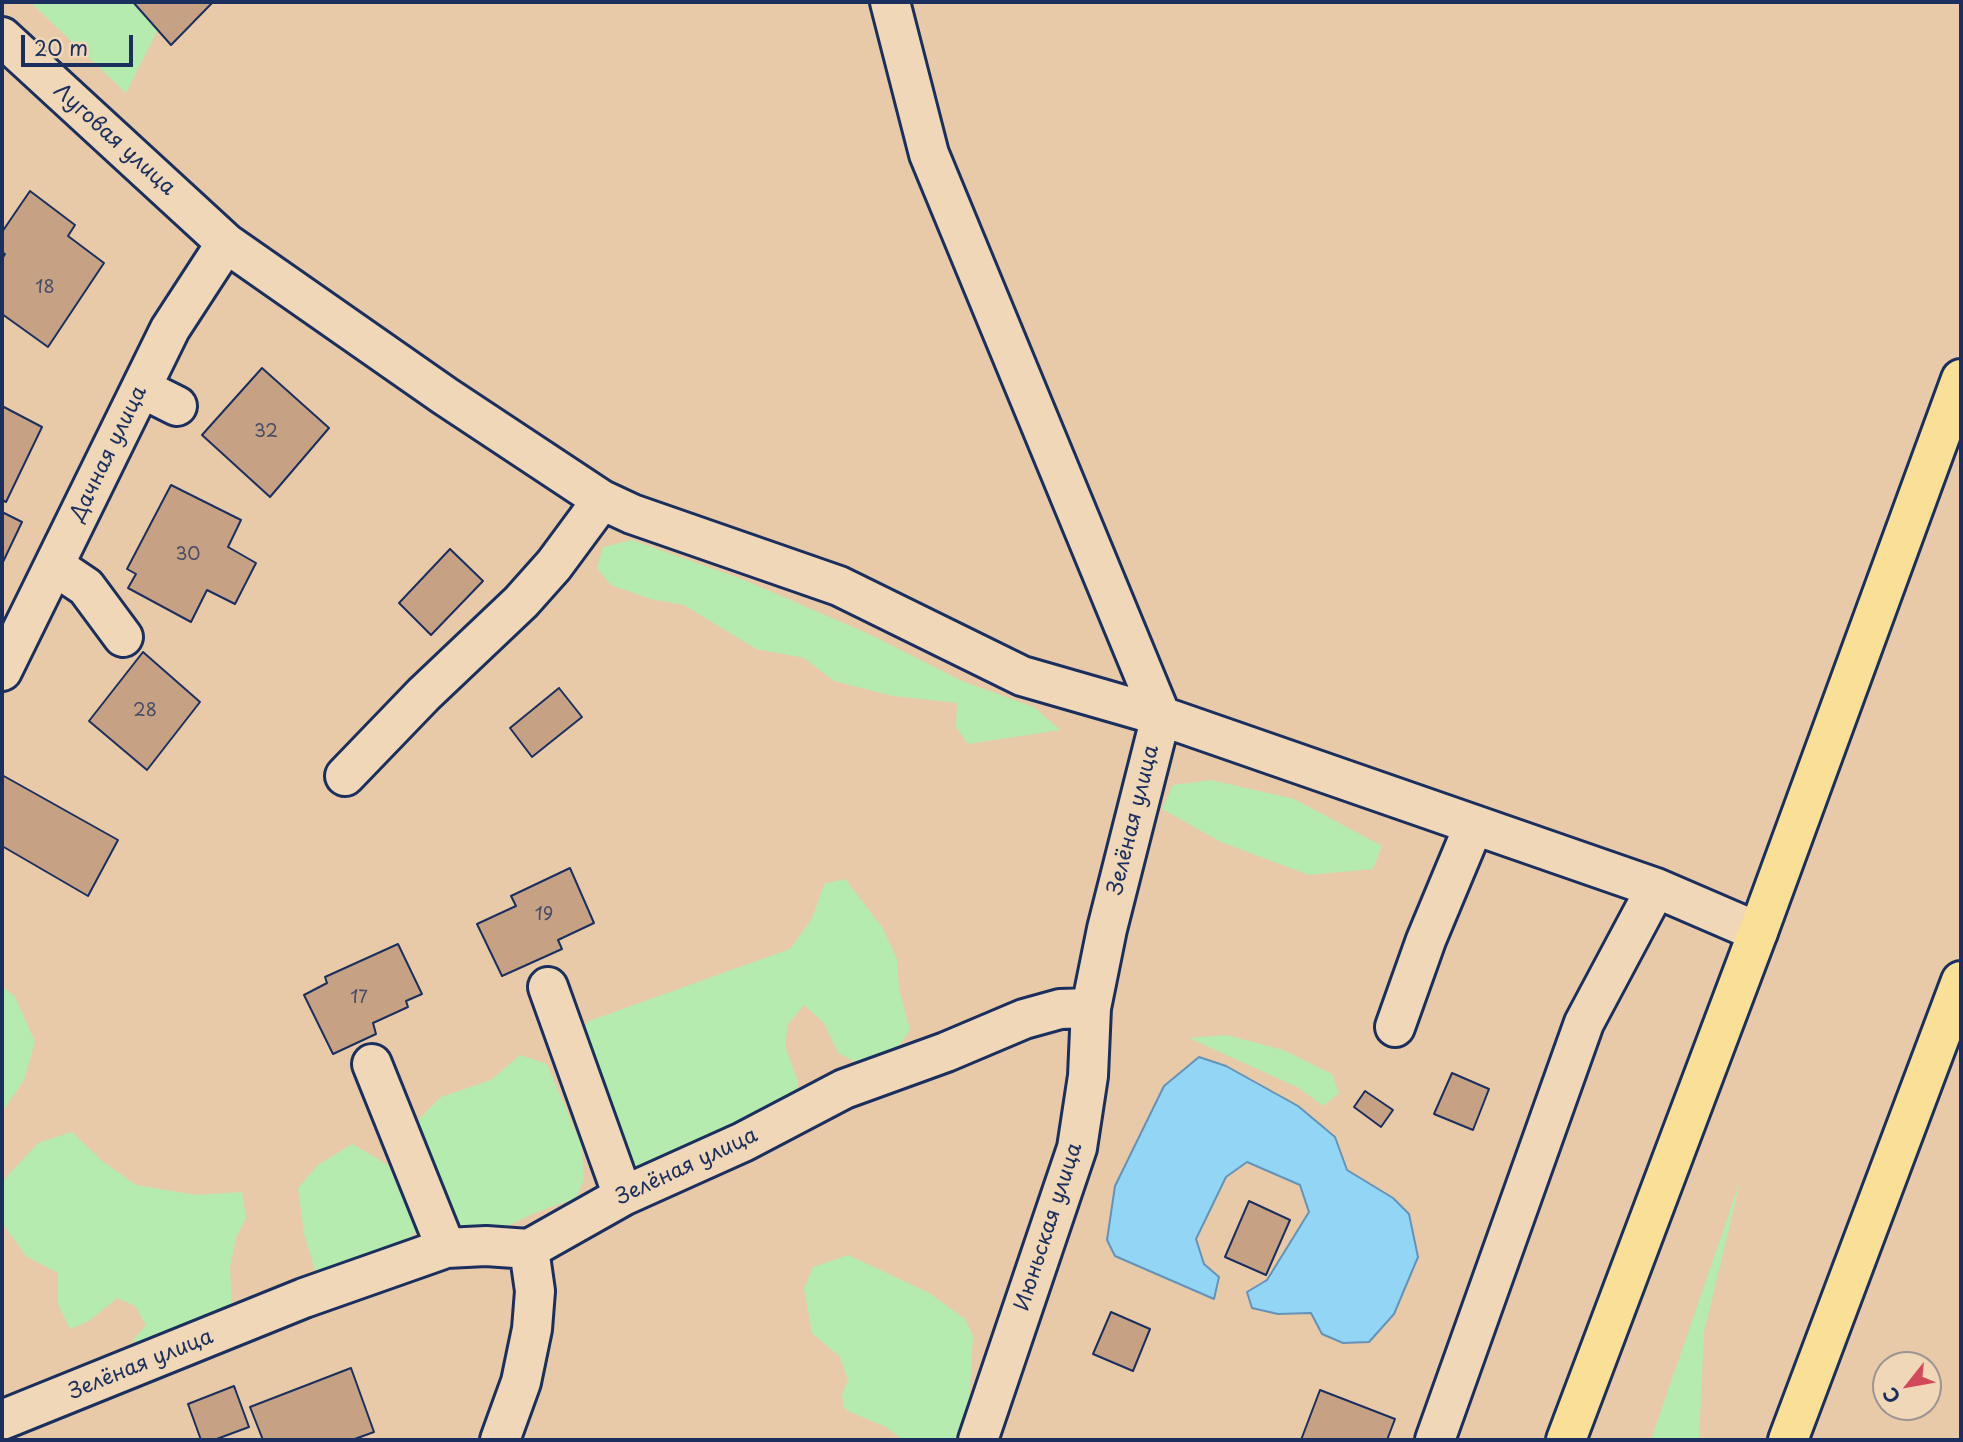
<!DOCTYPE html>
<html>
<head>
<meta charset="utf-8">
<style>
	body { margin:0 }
	#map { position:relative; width:1963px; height:1442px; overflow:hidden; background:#e8caa9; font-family:"Playpen Sans",sans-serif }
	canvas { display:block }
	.frame { position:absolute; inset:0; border:4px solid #1b2f5e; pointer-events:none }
	.north { position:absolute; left:1872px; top:1351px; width:70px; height:70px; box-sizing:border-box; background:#f0d7b8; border:2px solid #9b9494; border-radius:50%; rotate:239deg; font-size:19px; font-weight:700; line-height:28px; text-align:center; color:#1b2f5e }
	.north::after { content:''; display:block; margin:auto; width:24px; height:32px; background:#d1495b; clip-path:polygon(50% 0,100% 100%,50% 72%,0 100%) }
	.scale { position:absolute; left:21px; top:35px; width:112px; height:32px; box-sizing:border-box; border:4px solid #1b2f5e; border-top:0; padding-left:9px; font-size:21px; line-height:24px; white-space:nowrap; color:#1b2f5e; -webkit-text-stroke:5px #f0d7b8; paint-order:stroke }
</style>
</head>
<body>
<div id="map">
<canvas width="1963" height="1442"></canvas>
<div class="frame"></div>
<div class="north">С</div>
<div class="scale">20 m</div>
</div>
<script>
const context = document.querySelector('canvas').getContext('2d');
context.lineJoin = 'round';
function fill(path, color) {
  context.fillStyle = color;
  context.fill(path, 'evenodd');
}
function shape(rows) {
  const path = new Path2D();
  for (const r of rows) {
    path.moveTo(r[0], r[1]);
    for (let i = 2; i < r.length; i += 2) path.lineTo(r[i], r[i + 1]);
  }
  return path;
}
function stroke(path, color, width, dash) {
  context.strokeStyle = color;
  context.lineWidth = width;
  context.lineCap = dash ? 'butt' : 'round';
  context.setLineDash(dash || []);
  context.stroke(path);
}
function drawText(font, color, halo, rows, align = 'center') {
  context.font = font + ' "Playpen Sans",sans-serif';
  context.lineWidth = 5;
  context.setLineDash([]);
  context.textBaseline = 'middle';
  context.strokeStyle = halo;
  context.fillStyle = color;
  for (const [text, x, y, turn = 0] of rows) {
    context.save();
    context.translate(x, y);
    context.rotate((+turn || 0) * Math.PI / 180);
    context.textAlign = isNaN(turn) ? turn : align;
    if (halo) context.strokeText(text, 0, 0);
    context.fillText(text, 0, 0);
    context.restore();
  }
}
fill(shape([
	[30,2,172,2,126,93],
	[632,540,742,579,873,636,964,682,1034,707,1060,730,968,744,956,727,957,703,893,696,834,681,804,658,756,649,684,605,650,599,611,585,597,568,603,547],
	[1211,780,1294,799,1382,846,1373,869,1309,875,1221,842,1162,809,1173,785],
	[845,879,882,927,897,959,899,989,910,1030,895,1052,858,1063,838,1053,824,1023,804,1005,788,1024,785,1046,798,1082,797,1093,631,1178,579,1033,589,1021,790,949,812,919,824,884],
	[2,986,15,997,35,1042,24,1080,2,1112],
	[1227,1035,1283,1050,1332,1074,1339,1093,1323,1106,1299,1088,1189,1038],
	[520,1055,547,1064,582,1147,584,1180,576,1198,532,1214,488,1236,451,1228,419,1146,419,1119,441,1097,491,1080],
	[72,1132,102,1161,136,1185,196,1195,242,1192,246,1218,236,1238,230,1267,232,1310,134,1352,134,1339,146,1325,135,1306,117,1298,89,1321,70,1329,58,1304,58,1273,26,1256,2,1223,2,1182,38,1143],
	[352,1144,388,1165,410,1207,416,1231,405,1243,318,1279,304,1234,298,1188,318,1165],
	[1741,1179,1704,1332,1699,1440,1651,1440],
	[848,1255,929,1293,965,1319,973,1336,968,1431,958,1440,903,1440,886,1427,848,1411,844,1407,842,1395,848,1381,840,1357,812,1333,804,1288,813,1267]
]), '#b5ebae');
const water = shape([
	[1199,1057,1226,1066,1298,1106,1335,1137,1347,1170,1393,1198,1409,1214,1418,1257,1394,1314,1369,1342,1343,1343,1322,1334,1311,1313,1278,1314,1252,1308,1247,1292,1267,1280,1309,1212,1300,1185,1247,1162,1226,1177,1196,1239,1204,1264,1219,1277,1214,1299,1115,1256,1107,1240,1115,1186,1164,1086,1199,1057]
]);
fill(water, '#93d5f5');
stroke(water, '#6393b9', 2);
const building = shape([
	[133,2,213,2,171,45,133,2],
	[30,191,75,225,68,236,104,263,48,347,2,314,2,259,5,254,2,252,2,232,30,191],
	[262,368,329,428,270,497,202,435,262,368],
	[2,406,42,427,6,502,2,500,2,406],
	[171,485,241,520,228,547,256,563,235,604,207,590,191,622,128,588,136,574,127,569,171,485],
	[2,512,22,522,2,564,2,512],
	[450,549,483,581,431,635,399,603,450,549],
	[143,652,200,702,147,770,89,721,143,652],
	[559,688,582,717,532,757,510,728,559,688],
	[2,775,118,840,88,896,2,846,2,775],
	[570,868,594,923,558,940,562,949,502,976,477,924,516,906,511,896,570,868],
	[398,944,422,994,406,1001,408,1007,373,1023,376,1034,333,1054,304,995,327,983,325,977,398,944],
	[1452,1073,1489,1089,1473,1130,1434,1114,1452,1073],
	[1365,1091,1393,1110,1381,1127,1354,1107,1365,1091],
	[1249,1201,1290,1220,1266,1275,1225,1257,1249,1201],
	[1111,1312,1150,1329,1133,1371,1093,1354,1111,1312],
	[351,1368,374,1432,352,1440,263,1440,250,1407,351,1368],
	[234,1386,249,1427,214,1440,201,1440,188,1404,234,1386],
	[1320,1390,1395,1419,1387,1440,1301,1440,1320,1390]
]);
fill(building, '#c6a184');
stroke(building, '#1b2f5e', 2);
const minor = shape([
	[2,37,226,243,445,396,602,500,632,514,839,586,1022,676,1161,716,1656,888,1758,932],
	[141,388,177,406],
	[55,566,86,587,123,637],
	[2,671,170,329,226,243],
	[345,776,424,694,521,602,554,565,602,500],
	[548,987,623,1196],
	[1395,1027,1426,940,1474,825],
	[372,1064,446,1248],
	[2,1420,304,1298,446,1248,486,1246,529,1249,623,1196,743,1142,844,1089,946,1052,1024,1019,1060,1009,1091,1008,1107,929,1161,716,929,154,890,2],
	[500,1440,521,1382,532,1329,535,1291,529,1249],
	[978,1440,1077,1148,1088,1076,1091,1008],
	[1435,1440,1584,1023,1656,888]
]);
const highway = shape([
	[1566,1440,1758,932,1961,379],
	[1788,1440,1961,981]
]);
stroke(minor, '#1b2f5e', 44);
stroke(highway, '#1b2f5e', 44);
stroke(minor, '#f0d7b8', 38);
stroke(highway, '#fadf96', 38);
drawText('18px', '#464c68', null, [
	["18",45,288],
	["32",266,432],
	["30",188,555],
	["28",145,711],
	["19",544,915],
	["17",359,998]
]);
drawText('21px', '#1b2f5e', '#f0d7b8', [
	["Луговая улица",114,140,42],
	["Дачная улица",109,454,-64],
	["Зелёная улица",1134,820,-76],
	["Зелёная улица",687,1167,-25],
	["Июньская улица",1049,1227,-72],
	["Зелёная улица",141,1365,-22]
]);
</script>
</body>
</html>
